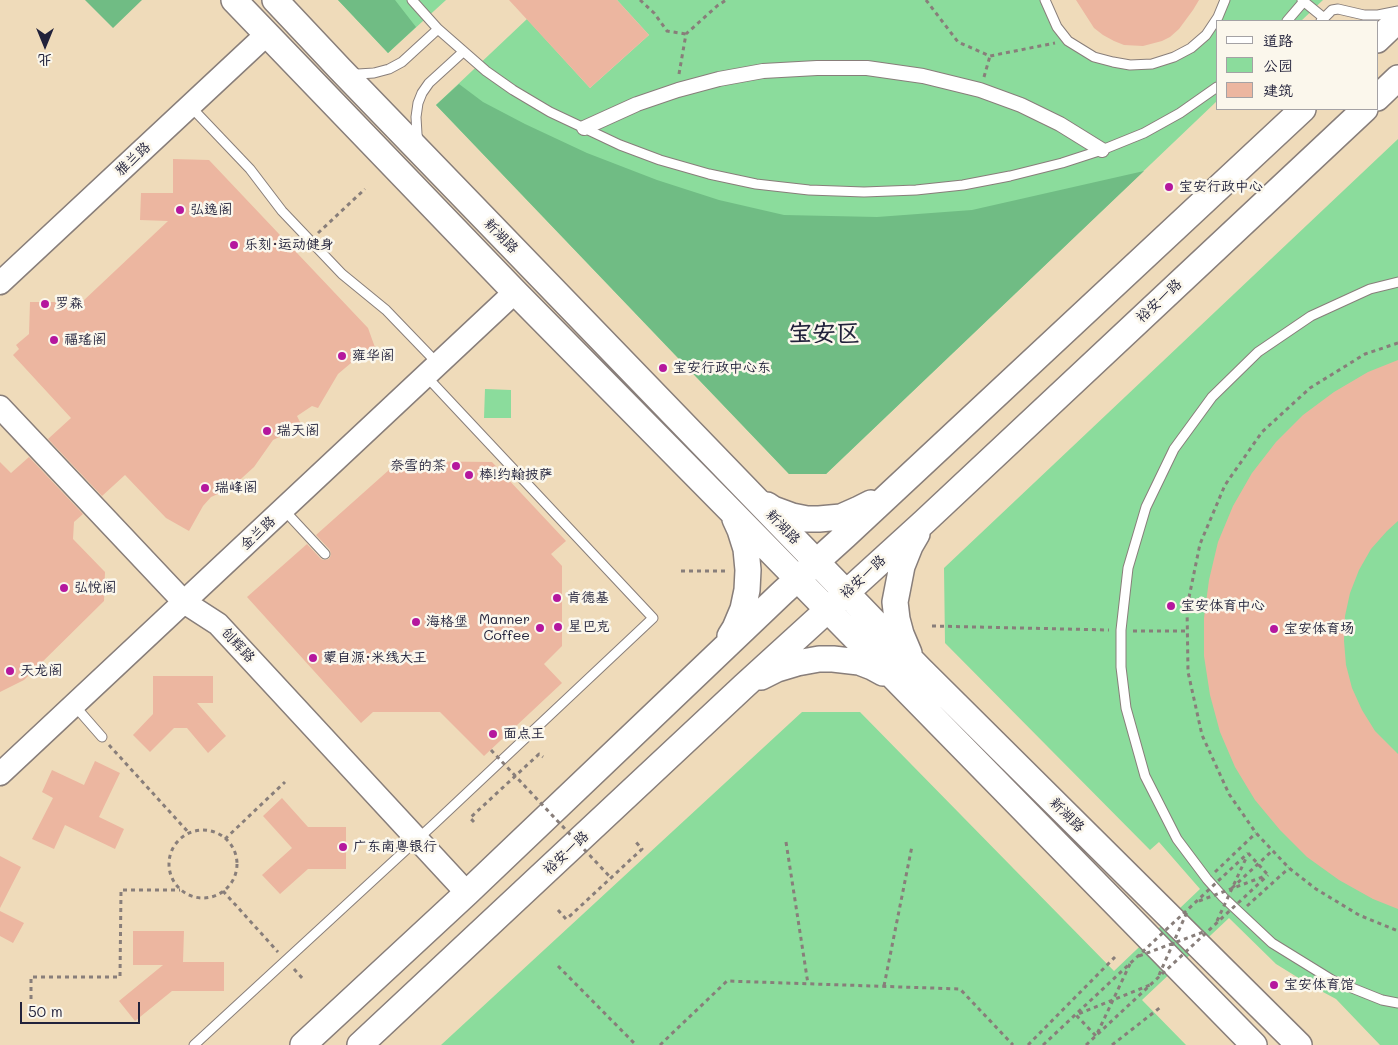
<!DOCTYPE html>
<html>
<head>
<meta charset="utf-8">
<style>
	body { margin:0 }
	#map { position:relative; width:1398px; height:1045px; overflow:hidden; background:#efdbba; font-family:Mali,"LXGW WenKai TC",sans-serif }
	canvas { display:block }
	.legend { position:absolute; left:1216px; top:20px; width:162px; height:90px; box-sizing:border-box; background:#fbf7ec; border:1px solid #a4a2a5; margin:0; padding:6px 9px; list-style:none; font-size:15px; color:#22223b }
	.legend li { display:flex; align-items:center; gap:10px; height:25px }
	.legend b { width:25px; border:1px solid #a4a2a5 }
	.north { position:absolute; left:20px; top:20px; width:50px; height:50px; -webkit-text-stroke:4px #fbf7ec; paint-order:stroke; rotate:180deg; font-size:14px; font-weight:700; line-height:20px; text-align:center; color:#22223b }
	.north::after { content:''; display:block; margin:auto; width:18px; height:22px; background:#22223b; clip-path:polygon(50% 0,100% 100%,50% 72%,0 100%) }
	.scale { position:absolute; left:20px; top:1002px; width:120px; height:22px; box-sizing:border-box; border:2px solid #22223b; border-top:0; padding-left:6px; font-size:15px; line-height:18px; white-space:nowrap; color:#22223b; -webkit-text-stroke:4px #fbf7ec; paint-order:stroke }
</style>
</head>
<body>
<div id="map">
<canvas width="1398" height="1045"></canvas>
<ul class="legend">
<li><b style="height:6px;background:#fff"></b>道路</li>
<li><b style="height:14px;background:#8bdc9c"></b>公园</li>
<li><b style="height:14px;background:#ecb6a0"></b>建筑</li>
</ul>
<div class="north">北</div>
<div class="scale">50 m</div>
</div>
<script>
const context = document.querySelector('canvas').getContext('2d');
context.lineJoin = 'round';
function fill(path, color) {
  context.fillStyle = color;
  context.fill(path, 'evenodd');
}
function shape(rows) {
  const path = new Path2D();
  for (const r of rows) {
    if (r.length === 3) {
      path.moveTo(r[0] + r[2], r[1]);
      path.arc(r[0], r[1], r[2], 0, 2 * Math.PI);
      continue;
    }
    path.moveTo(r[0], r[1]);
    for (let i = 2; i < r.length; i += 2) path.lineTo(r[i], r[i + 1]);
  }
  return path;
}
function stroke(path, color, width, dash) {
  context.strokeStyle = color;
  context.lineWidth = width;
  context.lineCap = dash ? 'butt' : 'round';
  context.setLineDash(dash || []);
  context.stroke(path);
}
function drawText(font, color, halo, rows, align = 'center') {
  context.font = font + ' Mali,"LXGW WenKai TC",sans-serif';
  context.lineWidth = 5;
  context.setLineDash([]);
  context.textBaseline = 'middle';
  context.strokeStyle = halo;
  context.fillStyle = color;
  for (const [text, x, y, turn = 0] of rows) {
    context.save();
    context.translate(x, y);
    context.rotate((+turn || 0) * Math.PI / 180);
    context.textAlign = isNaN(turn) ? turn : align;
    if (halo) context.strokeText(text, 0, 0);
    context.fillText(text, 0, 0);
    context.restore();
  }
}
fill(shape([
	[338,0,446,0,388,53],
	[617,0,1045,0,1050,12,1080,49,1130,65,1174,57,1206,35,1225,0,1323,0,1301,21,1217,21,1217,101,826,474,789,474,436,105,527,19,590,88,649,35],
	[1398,139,1398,1045,1380,1045,1336,999,1310,985,1276,964,1229,918,1142,1000,1186,1045,441,1045,802,712,860,712,1114,971,1200,889,1159,842,1150,850,945,643,944,568],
	[485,389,511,390,511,418,484,418]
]), '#8bdc9c');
fill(shape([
	[85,0,142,0,113,28],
	[338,0,395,0,416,27,388,53],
	[459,84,483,102,525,124,587,153,657,180,719,200,784,215,877,217,972,210,1144,171,826,474,789,474,436,105]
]), '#70bc84');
fill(shape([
	[509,0,617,0,649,35,590,88],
	[1076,0,1199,0,1193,10,1179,29,1170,37,1162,41,1143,46,1124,45,1114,41,1103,35,1094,28],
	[173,159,209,160,368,328,377,353,351,363,338,374,318,408,312,406,297,416,302,426,273,440,254,467,231,488,211,497,203,506,189,531,166,518,125,475,102,496,48,439,71,418,13,355,19,349,16,345,29,334,30,302,82,302,168,221,140,220,141,193,173,193],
	[1398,360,1398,521,1387,531,1371,549,1359,570,1350,593,1345,616,1344,641,1346,665,1352,688,1362,710,1375,731,1398,754,1398,909,1373,899,1339,880,1307,857,1280,830,1255,800,1235,767,1220,732,1210,695,1204,656,1204,618,1209,580,1218,542,1233,506,1252,473,1276,442,1303,415,1334,392,1368,372],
	[29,457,83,514,74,522,73,539,105,572,104,601,24,680,0,692,0,462,11,473],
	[399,461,492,462,566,541,551,554,562,566,562,646,544,664,562,683,484,756,440,712,373,712,361,723,247,597,307,544,321,559,324,560,329,559,331,555,330,550,316,535],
	[153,676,213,676,213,703,197,703,226,736,208,753,187,728,174,728,150,752,133,735,153,714],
	[95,761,120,773,99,817,124,829,115,849,65,825,54,849,32,839,53,798,42,792,52,770,84,785],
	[282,798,308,827,346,827,346,869,308,869,280,894,262,875,292,848,263,816],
	[0,856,21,867,0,908],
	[0,911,24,923,13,943,0,936],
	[133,931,184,931,183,962,224,962,224,991,172,991,135,1021,119,1001,163,965,133,965]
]), '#ecb6a0');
const service = shape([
	[412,0,438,29,486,71,513,90,550,112,584,128,620,145,660,160,709,174,756,184,809,190,864,192,916,190,963,185,1010,176,1062,163,1102,150,1144,133,1180,113,1217,87],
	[1045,0,1057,27,1068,41,1094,57,1113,62,1130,65,1152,64,1174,57,1191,48,1206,35,1218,17,1225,0],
	[1302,0,1324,18],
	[1287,21,1305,0],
	[1321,21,1332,10,1338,9,1364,15,1378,15,1398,11],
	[351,72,358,74,374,73,389,69,402,62,438,29],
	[190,106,250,169,282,211,342,274,386,310,438,364],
	[418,141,417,134,416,117,418,103,422,93,429,83,463,52],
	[1398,282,1370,289,1311,316,1258,352,1212,397,1174,449,1146,507,1128,568,1121,630,1121,667,1126,708,1145,776,1177,839,1207,879,1223,897,1272,943,1332,980,1382,1000,1398,1003],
	[284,510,325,554],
	[74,705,102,737],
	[194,1045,434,824,653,618,426,376]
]);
const pedestrian = shape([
	[584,128,637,104,678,90,719,79,763,71,817,68,867,68,923,76,980,90,1021,105,1060,124,1102,150]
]);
const tertiary = shape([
	[0,283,267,34],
	[0,407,184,602,218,624,467,893],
	[0,774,515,292]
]);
const secondary = shape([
	[234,0,515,292,730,510,1254,1045],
	[275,0,340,69,920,669,1299,1045],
	[1377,40,1398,20],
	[1377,98,1398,78],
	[767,505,773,509,792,516,807,519,819,519,841,517,859,509,871,503],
	[730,636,735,628,743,609,747,590,748,570,746,549,740,530,735,519],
	[909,653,901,634,897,619,895,602,902,566,910,546,917,534],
	[761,677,777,669,797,663,819,659,833,659,859,662,872,667,883,673],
	[303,1045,467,893,783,592,845,536,1303,109],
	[360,1045,744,686,924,522,1365,109]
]);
stroke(service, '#887e7a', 11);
stroke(pedestrian, '#887e7a', 16);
stroke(tertiary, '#887e7a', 25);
stroke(secondary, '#887e7a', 28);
stroke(shape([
	[640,0,654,13,667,31,686,34],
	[926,0,958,42,990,56,1055,43],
	[679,74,686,34,717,6,726,0],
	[984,77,990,56],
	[318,233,365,189],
	[1398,343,1365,354,1310,388,1262,432,1225,485,1200,544,1187,607,1188,672,1202,735,1229,794,1256,833,1289,868,1316,889,1359,915,1398,931],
	[681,571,729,571],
	[932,626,1109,630],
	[1133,631,1187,631],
	[109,745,189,833],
	[474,822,470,818,539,754,543,757],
	[203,864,34],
	[225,839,285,782],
	[786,842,808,984],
	[1248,853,1268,875],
	[1215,872,1256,833],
	[1232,888,1272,851],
	[223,891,278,952],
	[1247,906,1289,868],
	[558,910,566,919,571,915,642,849,634,840],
	[1130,964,1096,1036,1076,1015,1150,985],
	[558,966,636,1045],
	[294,969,304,980],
	[884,986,912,846],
	[31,999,31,977,120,977,121,890,180,890],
	[660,1045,727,981,960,989,1013,1045],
	[1028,1045,1115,957],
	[1112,1045,1162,1006]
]), '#887e7a', 3, [4, 4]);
stroke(service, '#fff', 9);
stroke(pedestrian, '#fff', 14);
stroke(tertiary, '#fff', 22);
stroke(secondary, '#fff', 25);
stroke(shape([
	[491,750,611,878],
	[1199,901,1265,876],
	[1217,921,1247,856],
	[1139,956,1206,931],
	[1159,975,1187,912],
	[1043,1045,1248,853],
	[1086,1045,1268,875]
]), '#887e7a', 3, [4, 4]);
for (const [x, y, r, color] of [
	[1169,187,5,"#b5179e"],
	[180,210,5,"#b5179e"],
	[234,245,5,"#b5179e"],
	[45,304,5,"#b5179e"],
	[54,340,5,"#b5179e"],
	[342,356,5,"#b5179e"],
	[663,368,5,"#b5179e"],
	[267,431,5,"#b5179e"],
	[456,466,5,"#b5179e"],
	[469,475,5,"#b5179e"],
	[205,488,5,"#b5179e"],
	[64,588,5,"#b5179e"],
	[557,598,5,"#b5179e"],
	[1171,606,5,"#b5179e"],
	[416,622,5,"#b5179e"],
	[558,627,5,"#b5179e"],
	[540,628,5,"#b5179e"],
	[1274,629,5,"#b5179e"],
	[313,658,5,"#b5179e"],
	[10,671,5,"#b5179e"],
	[493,734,5,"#b5179e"],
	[343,847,5,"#b5179e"],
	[1274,985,5,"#b5179e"]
]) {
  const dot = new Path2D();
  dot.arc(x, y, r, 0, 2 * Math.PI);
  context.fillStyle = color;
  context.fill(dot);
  stroke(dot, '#fbf7ec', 2);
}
drawText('14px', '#22223b', '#fbf7ec', [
	["雅兰路",133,159,-43],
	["新湖路",501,236,46],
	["裕安一路",1159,301,-43],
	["新湖路",783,527,46],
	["金兰路",258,533,-43],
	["裕安一路",863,577,-43],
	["创辉路",238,645,47],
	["新湖路",1067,815,45],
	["裕安一路",566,853,-43]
]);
drawText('14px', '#22223b', '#fbf7ec', [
	["宝安行政中心",1179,187],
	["弘逸阁",190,210],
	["乐刻·运动健身",244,245],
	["罗森",55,304],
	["福瑶阁",64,340],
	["雍华阁",352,356],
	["宝安行政中心东",673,368],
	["瑞天阁",277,431],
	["奈雪的茶",446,466,"right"],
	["棒!约翰披萨",479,475],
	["瑞峰阁",215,488],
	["弘悦阁",74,588],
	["肯德基",567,598],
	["宝安体育中心",1181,606],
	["Manner",530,620,"right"],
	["Coffee",530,636,"right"],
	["海格堡",426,622],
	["星巴克",568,627],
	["宝安体育场",1284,629],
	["蒙自源·米线大王",323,658],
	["天龙阁",20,671],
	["面点王",503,734],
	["广东南粤银行",353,847],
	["宝安体育馆",1284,985]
], 'left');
drawText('bold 24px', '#22223b', '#fbf7ec', [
	["宝安区",824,334]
]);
</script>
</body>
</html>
